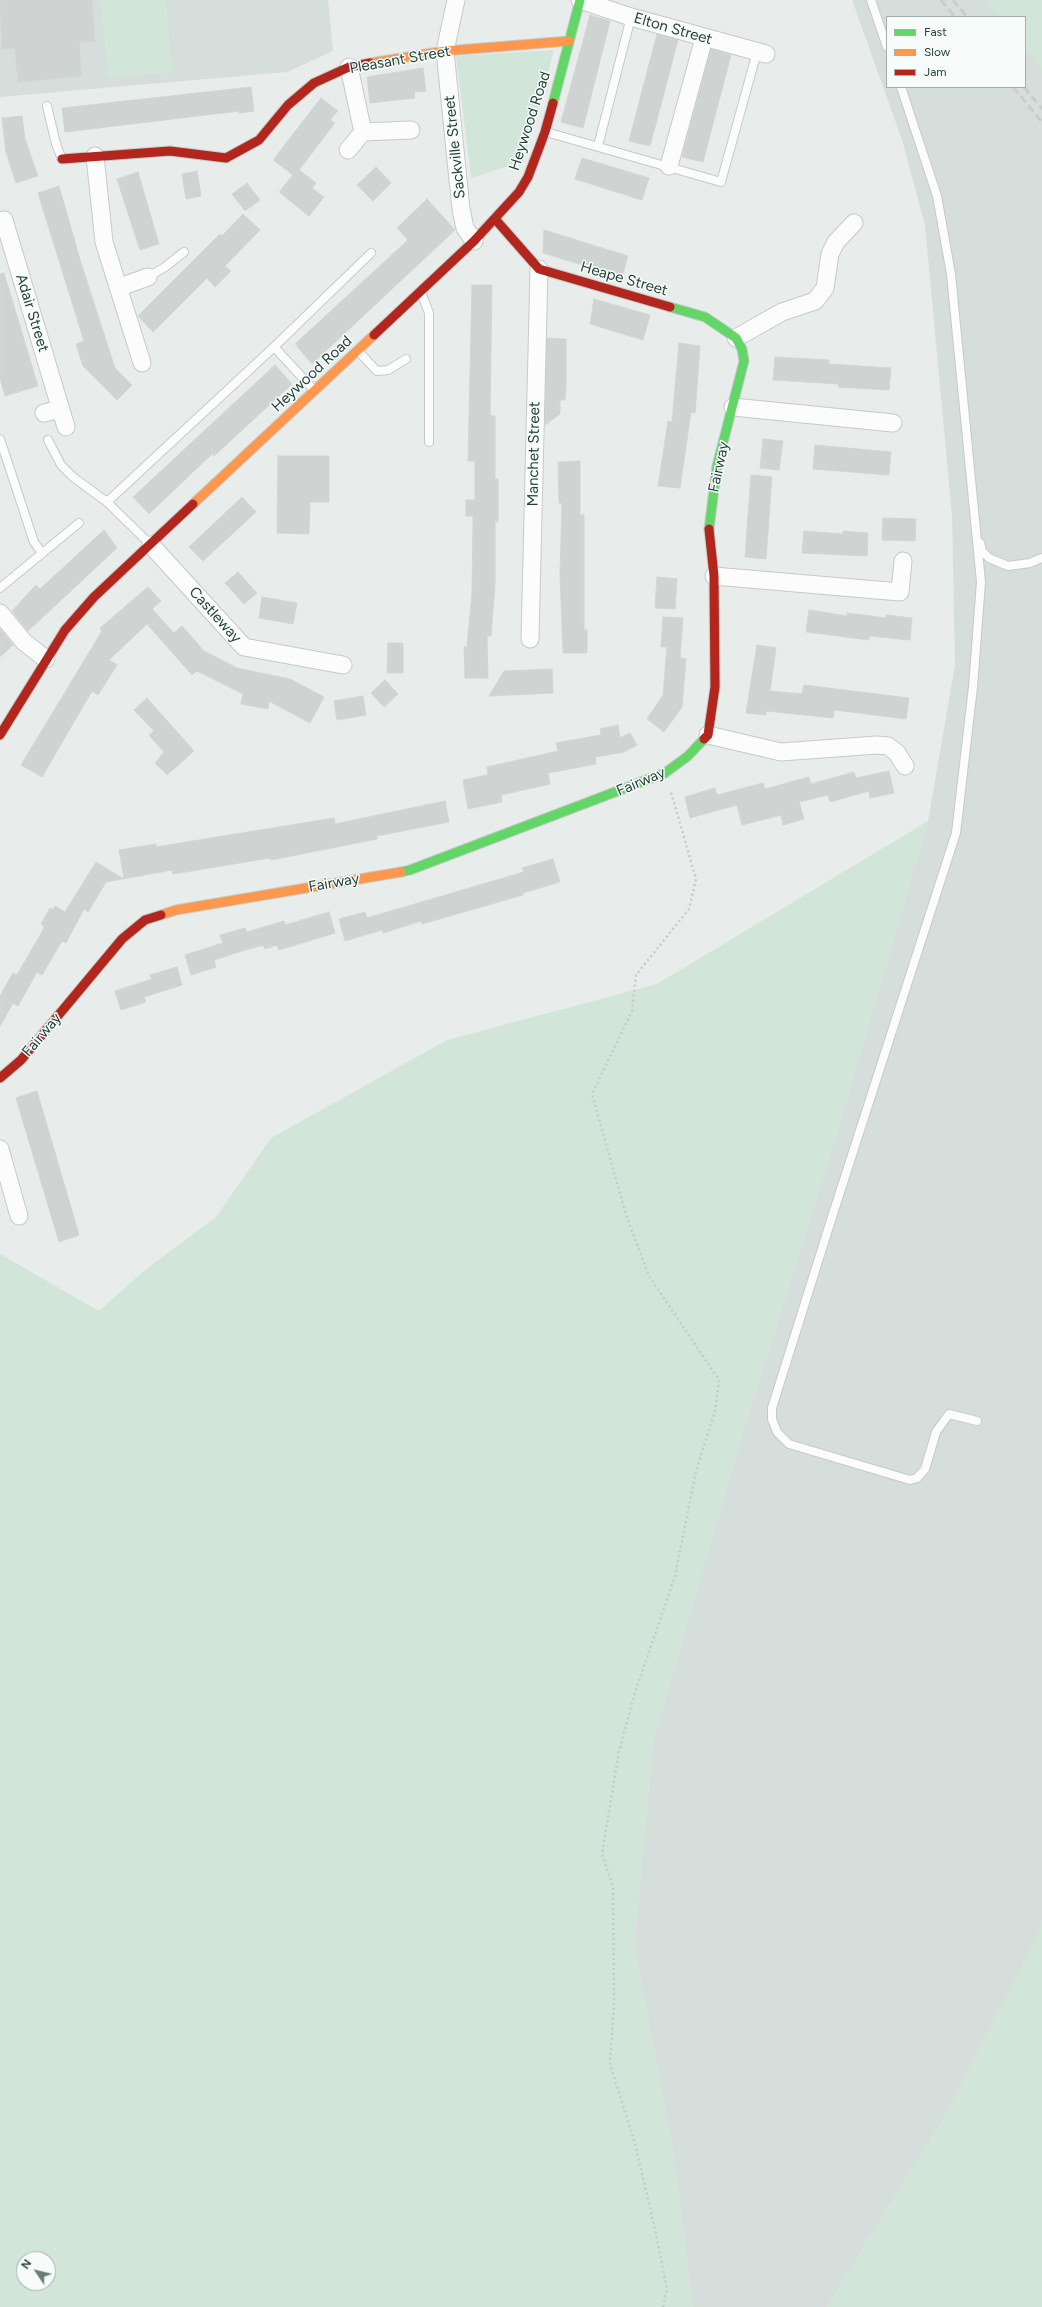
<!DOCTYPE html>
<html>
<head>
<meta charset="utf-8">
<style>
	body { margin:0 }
	#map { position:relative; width:1042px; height:2307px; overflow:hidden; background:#e8edeb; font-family:Figtree,sans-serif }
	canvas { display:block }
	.legend { position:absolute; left:886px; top:16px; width:140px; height:72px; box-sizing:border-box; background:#f7fbf9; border:1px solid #a3b1ad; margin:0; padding:5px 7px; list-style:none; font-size:12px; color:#24423a }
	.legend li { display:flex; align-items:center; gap:8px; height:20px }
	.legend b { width:20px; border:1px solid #a3b1ad }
	.north { position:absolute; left:16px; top:2251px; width:40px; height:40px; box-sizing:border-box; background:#f7fbf9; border:1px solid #a3b1ad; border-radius:50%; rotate:305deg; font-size:11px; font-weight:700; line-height:16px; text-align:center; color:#24423a }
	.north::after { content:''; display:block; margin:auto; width:14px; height:18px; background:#697e78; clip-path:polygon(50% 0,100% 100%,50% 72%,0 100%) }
</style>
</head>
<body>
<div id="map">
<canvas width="1042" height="2307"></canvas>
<ul class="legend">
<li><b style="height:5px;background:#63d668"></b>Fast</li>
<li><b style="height:5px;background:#ff974d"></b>Slow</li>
<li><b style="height:5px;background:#b3261e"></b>Jam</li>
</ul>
<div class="north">N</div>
</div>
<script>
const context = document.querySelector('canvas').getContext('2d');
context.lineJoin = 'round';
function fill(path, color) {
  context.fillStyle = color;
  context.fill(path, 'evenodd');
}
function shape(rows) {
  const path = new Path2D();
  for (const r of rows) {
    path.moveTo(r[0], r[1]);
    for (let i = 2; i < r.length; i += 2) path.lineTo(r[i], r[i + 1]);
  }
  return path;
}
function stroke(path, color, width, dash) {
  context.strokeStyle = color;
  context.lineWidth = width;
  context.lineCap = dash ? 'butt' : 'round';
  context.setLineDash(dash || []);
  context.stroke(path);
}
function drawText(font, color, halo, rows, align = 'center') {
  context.font = font + ' Figtree,sans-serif';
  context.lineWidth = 3;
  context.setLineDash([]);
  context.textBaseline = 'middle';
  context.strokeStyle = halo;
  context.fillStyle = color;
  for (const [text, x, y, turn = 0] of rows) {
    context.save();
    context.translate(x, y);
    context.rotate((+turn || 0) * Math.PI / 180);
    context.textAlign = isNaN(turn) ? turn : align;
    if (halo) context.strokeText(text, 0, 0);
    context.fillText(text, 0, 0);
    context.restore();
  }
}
fill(shape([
	[0,0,328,0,333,51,287,72,0,97],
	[852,0,1042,0,1042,1927,951,2107,827,2307,693,2307,672,2147,634,1945,653,1741,739,1444,838,1129,928,821,955,665,952,516,925,225,902,140],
	[887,17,1025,17,1025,87,887,87]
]), '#d6dedb');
fill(shape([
	[101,0,166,0,172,72,108,78],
	[985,0,1042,0,1042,69,1025,49,1025,17,999,17],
	[554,50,524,161,471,178,456,56],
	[928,821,838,1129,739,1444,653,1741,634,1945,672,2147,693,2307,0,2307,0,1254,99,1311,146,1269,216,1217,271,1138,447,1040,657,984],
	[24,2259,48,2259,48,2283,24,2283],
	[1042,1927,1042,2307,827,2307,951,2107]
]), '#d1e6d8');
const building = shape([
	[0,0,92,0,95,41,79,42,81,76,18,82,15,48,2,49,0,0],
	[590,15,610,21,583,128,561,122,590,15],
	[657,34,678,40,650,146,629,141,657,34],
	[711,49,731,55,703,162,682,157,711,49],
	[423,68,426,91,414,92,415,98,370,103,367,77,423,68],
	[251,87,254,111,239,113,239,111,65,132,62,108,251,87],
	[321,98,338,111,330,120,335,123,299,170,316,183,312,188,324,197,309,216,279,192,293,175,273,160,321,98],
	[22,116,25,139,38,176,16,183,6,152,2,118,22,116],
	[582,158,649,178,642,200,575,179,582,158],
	[376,167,391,183,373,201,357,185,376,167],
	[197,171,201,196,186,199,182,174,197,171],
	[138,172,159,244,140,250,117,179,138,172],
	[247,183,260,200,245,211,232,194,247,183],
	[59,186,81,263,115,368,132,385,117,400,83,366,76,344,84,341,38,193,59,186],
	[427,199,455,230,312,364,295,344,408,240,397,228,427,199],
	[243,214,260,230,225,266,231,271,215,287,207,278,153,332,138,316,220,234,222,236,243,214],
	[544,230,628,256,622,277,543,253,544,230],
	[4,273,38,386,5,396,0,378,0,274,4,273],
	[472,285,492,285,490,416,495,416,495,479,498,479,498,522,495,522,495,584,491,636,487,636,488,678,465,678,464,647,467,647,472,593,473,516,466,516,466,500,475,500,475,461,468,461,472,285],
	[594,299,650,315,643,340,590,324,594,299],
	[547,338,566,339,566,388,565,400,560,400,560,414,545,425,547,338],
	[679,343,700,346,695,413,691,412,680,488,658,486,668,421,672,422,679,343],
	[775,357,829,360,829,364,891,368,889,390,838,387,839,384,773,380,775,357],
	[275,365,292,384,214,456,212,454,149,514,133,497,275,365],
	[763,439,783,441,779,470,760,468,763,439],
	[815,445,891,452,889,475,813,469,815,445],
	[278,456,329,456,329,502,310,502,309,534,277,533,278,456],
	[580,461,580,515,584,515,584,630,587,630,587,653,563,653,560,574,562,503,559,503,558,462,580,461],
	[751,475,772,477,766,559,745,557,751,475],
	[242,497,256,512,203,561,189,547,242,497],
	[883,518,916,519,915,541,882,540,883,518],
	[104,530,117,548,28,631,12,611,36,585,40,589,104,530],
	[804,531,843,534,843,531,868,533,867,556,802,553,804,531],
	[238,572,257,593,244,604,225,583,238,572],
	[657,577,677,579,675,609,655,608,657,577],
	[148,587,161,601,152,609,174,633,182,626,204,651,237,668,290,679,324,697,310,723,269,701,268,709,241,704,243,694,197,671,192,675,147,624,109,660,117,665,98,695,92,691,42,777,21,765,102,631,100,628,148,587],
	[262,597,297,603,293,624,259,618,262,597],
	[809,610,847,616,847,613,886,618,886,615,912,618,910,640,869,636,869,640,806,632,809,610],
	[663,617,683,618,680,658,686,659,682,707,664,732,647,719,663,695,667,647,661,647,663,617],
	[0,629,13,645,0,657,0,629],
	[388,643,403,643,403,673,387,673,388,643],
	[757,645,776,648,770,691,802,694,804,685,909,698,906,719,834,710,833,718,766,711,766,715,746,713,757,645],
	[552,669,553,693,489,696,504,671,552,669],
	[385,680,398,694,384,707,371,693,385,680],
	[363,696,366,715,337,720,334,701,363,696],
	[147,698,194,751,167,775,155,763,164,752,149,735,154,731,134,710,147,698],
	[618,725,620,738,630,733,637,745,624,752,595,757,596,764,548,773,550,784,501,795,502,802,468,809,463,780,488,775,487,767,558,751,556,743,601,735,600,729,618,725],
	[889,771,894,793,870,798,869,791,830,802,828,795,799,802,804,819,783,825,781,815,742,825,737,805,690,818,685,797,715,788,717,795,763,783,765,789,809,777,811,784,854,772,856,778,889,771],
	[445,801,449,822,377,836,377,839,271,860,270,858,173,874,172,870,106,882,88,912,84,909,66,943,62,941,42,975,37,972,18,1006,13,1003,0,1026,0,996,13,973,17,975,43,930,44,926,41,924,50,908,53,910,55,906,65,912,96,862,124,879,119,850,156,844,156,847,334,818,335,824,445,801],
	[553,859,560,882,523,893,523,895,422,924,421,921,383,933,382,930,345,941,339,919,365,912,367,918,524,872,522,868,553,859],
	[329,912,335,933,279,950,277,945,265,949,263,945,239,952,214,960,216,967,191,975,185,955,223,943,220,935,245,928,247,932,284,921,285,925,329,912],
	[177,967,182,985,144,997,146,1002,121,1010,115,991,152,979,150,975,177,967],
	[37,1091,79,1235,59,1242,16,1098,37,1091]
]);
fill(building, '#cfd4d2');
stroke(building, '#d1d6d4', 1);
const lane = shape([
	[871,0,887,47],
	[901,87,937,196,951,274,981,582,973,687,956,833,831,1220,772,1408,772,1419,777,1432,789,1444,910,1480,917,1478,925,1469,936,1432,949,1414,977,1421],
	[47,106,56,144,62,159],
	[546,132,721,182,757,52],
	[598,146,631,17],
	[148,277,165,267,184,252],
	[421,292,429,313,429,442],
	[274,347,314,390],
	[358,351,377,371,388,370,406,359],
	[0,439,34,542,42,553],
	[48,440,61,465,73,477,107,502],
	[980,543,982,551,989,558,1008,566,1030,563,1042,558],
	[150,544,107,502,274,347,371,253],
	[0,588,79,523]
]);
const street = shape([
	[456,0,445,51,461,209,465,228,474,241],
	[580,0,631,17,766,54],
	[349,67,363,132,411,130],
	[348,150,363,132],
	[95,156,104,242,142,363],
	[669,166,704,38],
	[0,221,4,220,66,427],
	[120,287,148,277],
	[736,338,782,312,815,301,825,288,830,254,836,242,854,223],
	[733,407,893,423],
	[44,413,60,409],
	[151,545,244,647,343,665],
	[714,576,900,592,903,561],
	[0,613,24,642,46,659],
	[530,639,539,269],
	[708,735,781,752,877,745,888,746,897,753,905,766],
	[0,1149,19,1216]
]);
const fast = shape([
	[553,103,580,0],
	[670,307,705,317,736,338,742,349,744,361,717,466,709,529],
	[401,872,410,870,665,773,688,756,704,739]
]);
const slow = shape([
	[370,63,445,51,569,41],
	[193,504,374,335],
	[161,915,176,910,401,872]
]);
const jam = shape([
	[62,159,170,151,226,158,259,140,288,105,314,83,349,67,370,63],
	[495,219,539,269,670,307],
	[374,335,474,241,519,192,528,177,545,132,553,103],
	[0,735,65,630,94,597,193,504],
	[704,739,708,735,715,687,714,576,709,529],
	[0,1078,21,1060,122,939,145,920,161,915]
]);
stroke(lane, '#c5cac8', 10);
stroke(street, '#c5cac8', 19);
stroke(fast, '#c3cbc8', 11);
stroke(slow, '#c3cbc8', 11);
stroke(jam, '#c3cbc8', 11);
stroke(shape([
	[663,2307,667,2289,655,2229,635,2144,610,2064,614,2003,613,1887,602,1854,619,1751,634,1696,675,1576,696,1471,715,1411,719,1380,649,1276,626,1215,592,1094,632,1011,636,975,689,909,696,879,671,792]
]), '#c3ccca', 2.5, [2, 3]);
stroke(lane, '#fcfcfc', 8);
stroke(street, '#fcfcfc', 17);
stroke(fast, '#63d668', 9);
stroke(slow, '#ff974d', 9);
stroke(jam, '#b3261e', 9);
stroke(shape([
	[941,0,955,17],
	[953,0,967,17],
	[1013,87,1042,122],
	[1024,87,1042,109]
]), '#c9cdcc', 3, [8, 4]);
drawText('15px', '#24423a', '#f7fbf9', [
	["Elton Street",673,29,16],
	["Pleasant Street",400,60,-10],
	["Heywood Road",530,121,-72],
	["Sackville Street",455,147,-96],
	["Heape Street",624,279,16],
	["Adair Street",32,313,73],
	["Heywood Road",312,374,-43],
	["Manchet Street",534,454,-89],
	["Fairway",719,467,-78],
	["Castleway",215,615,48],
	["Fairway",641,782,-23],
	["Fairway",334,883,-10],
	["Fairway",42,1035,-50]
]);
</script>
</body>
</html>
